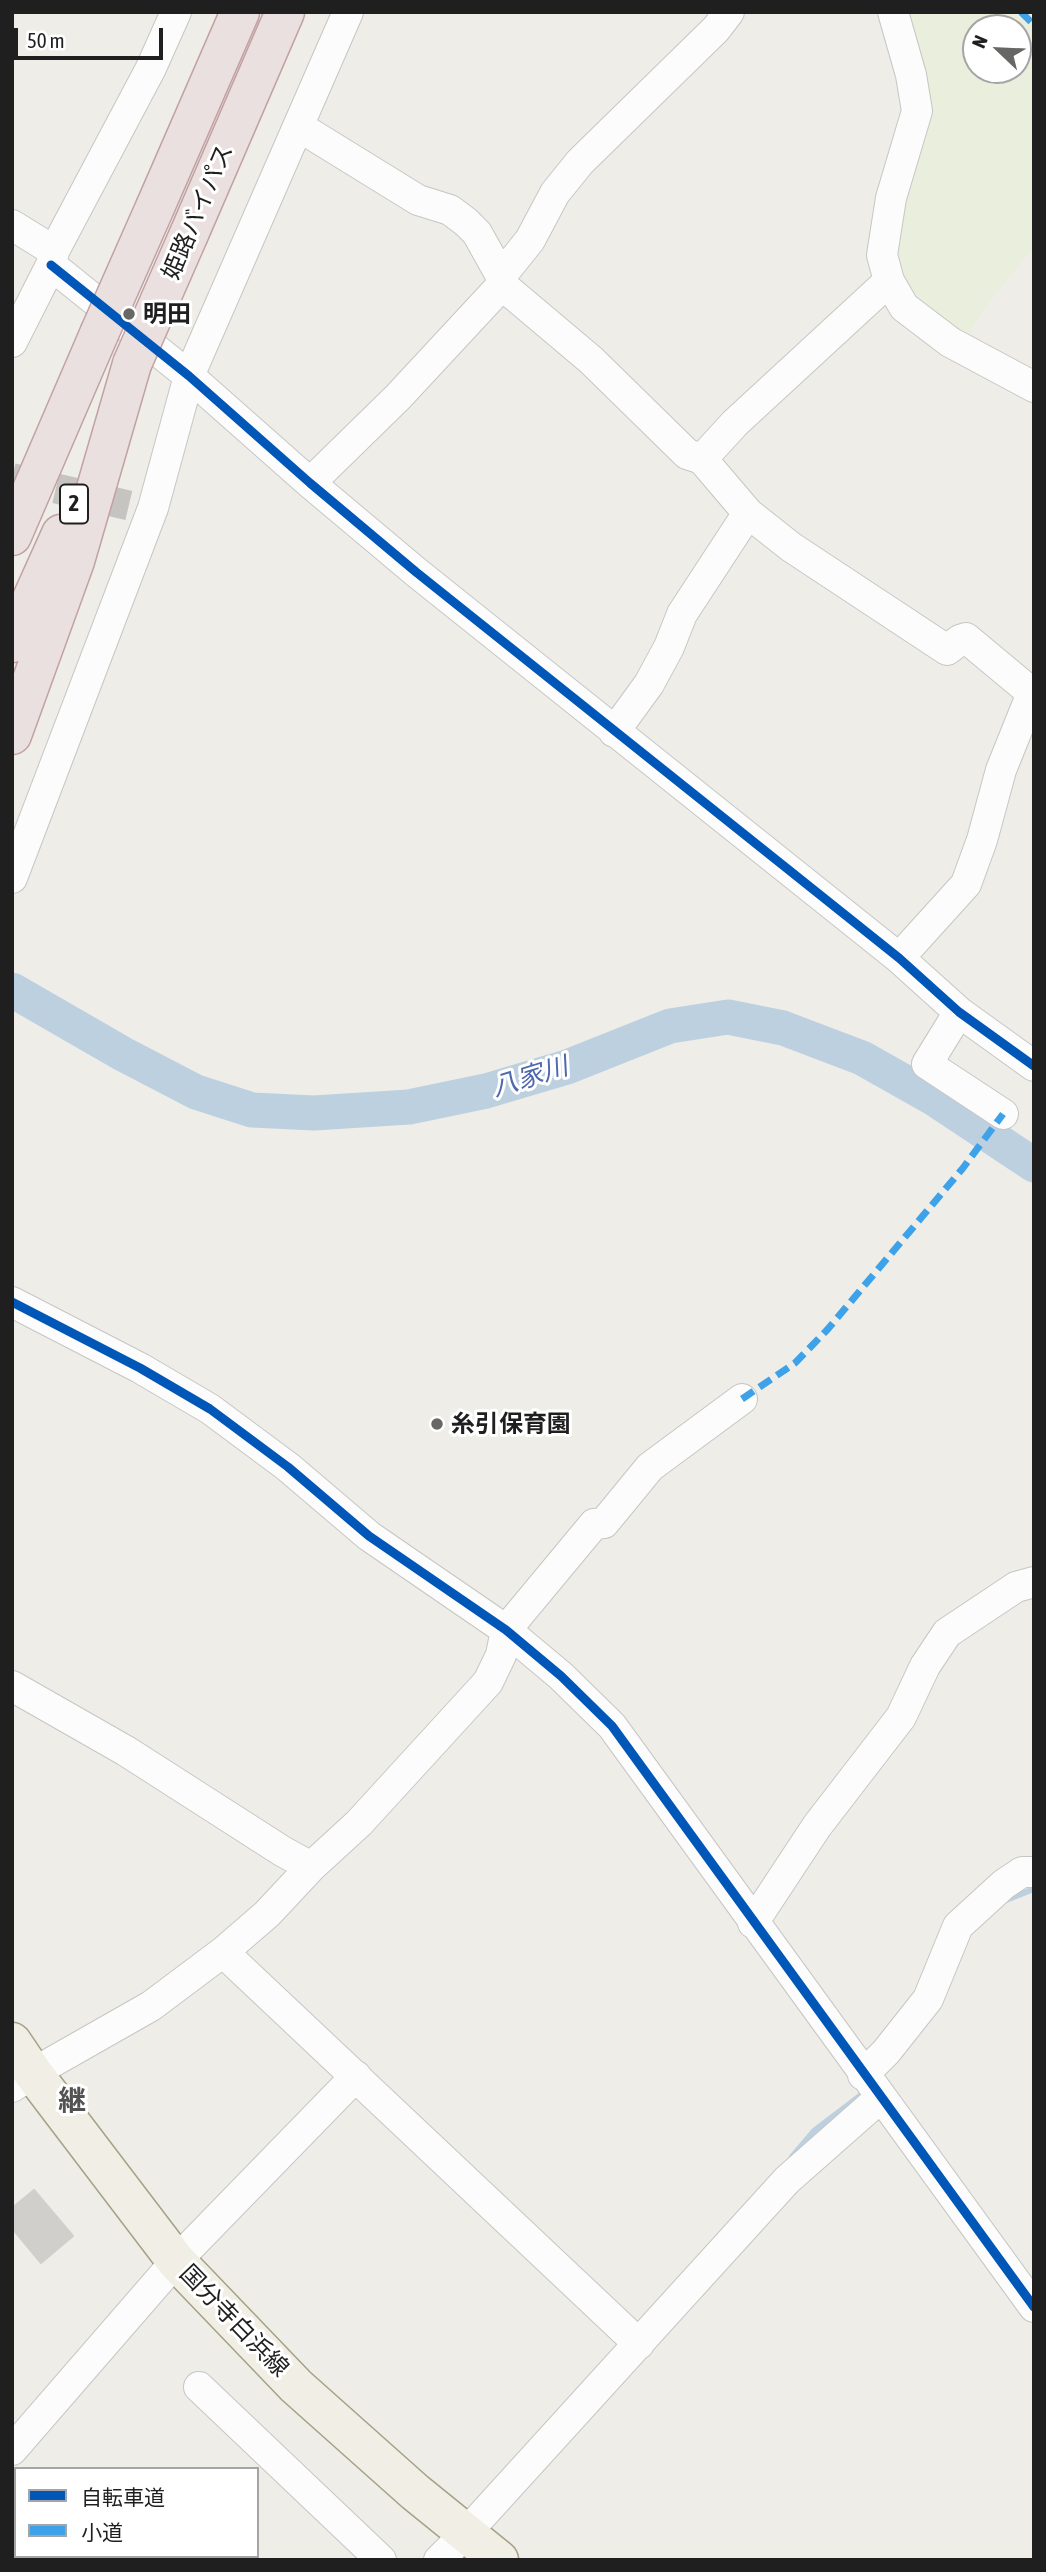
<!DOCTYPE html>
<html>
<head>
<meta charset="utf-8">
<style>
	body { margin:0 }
	#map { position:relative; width:1046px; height:2572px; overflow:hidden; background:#eeede8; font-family:"Asap Condensed","Noto Sans JP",sans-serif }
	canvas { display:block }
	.frame { position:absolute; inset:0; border:14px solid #1f1f1f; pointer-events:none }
	.legend { position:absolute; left:14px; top:2467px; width:245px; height:91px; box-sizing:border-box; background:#fff; border:2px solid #a5a5a5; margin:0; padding:9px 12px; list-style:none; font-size:21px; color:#1f1f1f }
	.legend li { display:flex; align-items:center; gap:14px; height:35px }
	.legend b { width:35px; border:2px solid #a5a5a5 }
	.north { position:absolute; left:962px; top:14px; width:70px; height:70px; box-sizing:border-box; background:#fff; border:2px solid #a5a5a5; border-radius:50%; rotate:293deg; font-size:19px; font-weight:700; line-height:28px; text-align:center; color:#1f1f1f }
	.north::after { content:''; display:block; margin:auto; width:24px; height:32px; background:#676765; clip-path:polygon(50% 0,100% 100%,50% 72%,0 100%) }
	.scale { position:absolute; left:14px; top:28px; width:149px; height:32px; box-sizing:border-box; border:4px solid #1f1f1f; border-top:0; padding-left:9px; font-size:21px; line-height:24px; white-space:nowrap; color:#1f1f1f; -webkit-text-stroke:5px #fff; paint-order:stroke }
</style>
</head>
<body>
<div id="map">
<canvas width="1046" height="2572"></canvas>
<div class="frame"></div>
<ul class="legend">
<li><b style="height:9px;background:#0057b8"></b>自転車道</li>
<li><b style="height:9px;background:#3da2ea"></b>小道</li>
</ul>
<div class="north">N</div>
<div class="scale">50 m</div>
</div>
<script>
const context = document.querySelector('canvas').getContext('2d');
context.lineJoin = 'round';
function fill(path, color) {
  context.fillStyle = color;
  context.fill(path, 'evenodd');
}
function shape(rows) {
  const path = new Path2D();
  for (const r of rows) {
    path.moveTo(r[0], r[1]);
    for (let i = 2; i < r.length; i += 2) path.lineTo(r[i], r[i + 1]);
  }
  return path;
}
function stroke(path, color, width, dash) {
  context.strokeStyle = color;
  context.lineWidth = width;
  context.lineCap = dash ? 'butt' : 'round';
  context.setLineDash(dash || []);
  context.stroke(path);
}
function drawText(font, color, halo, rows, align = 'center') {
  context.font = font + ' "Asap Condensed","Noto Sans JP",sans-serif';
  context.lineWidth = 6;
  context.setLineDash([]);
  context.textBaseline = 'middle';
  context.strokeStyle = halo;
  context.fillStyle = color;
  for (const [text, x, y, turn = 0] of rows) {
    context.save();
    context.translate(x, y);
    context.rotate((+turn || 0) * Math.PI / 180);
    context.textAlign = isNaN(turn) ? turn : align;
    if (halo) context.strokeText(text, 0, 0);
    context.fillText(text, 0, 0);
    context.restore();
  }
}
fill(shape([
	[904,12,1034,12,1034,247,985,307,965,340,931,314,898,272,890,243,903,190],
	[976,28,1018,28,1018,70,976,70]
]), '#eaeedc');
stroke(shape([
	[1006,1900,1034,1889],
	[792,2157,814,2131,864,2093]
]), '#bdd0e0', 6);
stroke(shape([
	[12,990,123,1054,196,1092,252,1110,314,1113,409,1107,486,1091,567,1067,670,1026,728,1017,783,1028,862,1058,933,1098,1034,1165]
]), '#bdd0e0', 35);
const building = shape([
	[34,2190,73,2236,41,2263,12,2228,12,2208,34,2190]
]);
fill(building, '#d0cfcb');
stroke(building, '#d1cfca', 2);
stroke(shape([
	[12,478,131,506]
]), '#c5c4c0', 30, [30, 15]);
const minor = shape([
	[893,12,911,75,917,111,891,198,882,255,889,281,904,307,950,342,1034,387],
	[298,126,418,200,450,210,466,222,477,233,501,276,502,285,591,360,687,454,702,459,748,513,791,547,947,650,960,640,966,638,1032,693],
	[12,225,54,251],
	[51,265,189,376,310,483,416,572,899,958,959,1012,1034,1066],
	[501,276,530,240,555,193,580,162,716,29,729,12],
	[12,342,51,265,54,251,151,68,176,12],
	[702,459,735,423,889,281],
	[310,483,398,397,502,285],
	[614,732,649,684,669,647,682,614,748,513],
	[12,878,153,508,189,376,348,12],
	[899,958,966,884,982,840,1001,770,1032,693],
	[959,1012,927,1064,1003,1114],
	[12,1302,140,1368,210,1409,288,1467,369,1536,506,1630,561,1676,612,1726,1034,2307],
	[12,1686,126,1751,282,1851,311,1867],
	[753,1923,817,1826,901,1717,925,1666,947,1633,1016,1587,1034,1582],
	[223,1952,639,2344],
	[863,2075,886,2052,928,1999,958,1926,1004,1884,1022,1872,1034,1872],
	[12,2087,33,2073,151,2006,223,1952,267,1914,311,1867,359,1823,488,1682,501,1655,506,1630,594,1524,604,1523,650,1467,742,1399],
	[199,2387,381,2560],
	[12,2450,176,2261,356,2076],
	[70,2560,72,2558],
	[439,2560,466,2533,787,2180,880,2098]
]);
const major = shape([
	[12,2042,33,2073,176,2261,296,2386,415,2492,499,2560]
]);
const highway = shape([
	[156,205,240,12],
	[189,234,285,12],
	[12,536,99,334],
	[12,643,61,534],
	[12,735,75,561,132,364]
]);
stroke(minor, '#c6c6c4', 32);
stroke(major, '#a4a185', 41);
stroke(highway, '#c2a1a2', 41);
stroke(minor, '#fcfcfc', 30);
stroke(major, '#f1efe5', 38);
stroke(highway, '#ebe0e0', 38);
const highwayBridge = shape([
	[99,334,156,205],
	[132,364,189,234]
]);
stroke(highwayBridge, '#c2a1a2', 41, []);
stroke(highwayBridge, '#ebe0e0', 38);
stroke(shape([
	[1021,12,1034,25],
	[742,1399,795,1363,827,1330,963,1168,1003,1114]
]), '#3da2ea', 7, [14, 7]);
stroke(shape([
	[51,265,189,376,310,483,416,572,899,958,959,1012,1034,1066],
	[12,1302,140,1368,210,1409,288,1467,369,1536,506,1630,561,1676,612,1726,1034,2307]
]), '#0057b8', 9);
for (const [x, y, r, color] of [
	[129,314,7,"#676765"],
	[437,1424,7,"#676765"]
]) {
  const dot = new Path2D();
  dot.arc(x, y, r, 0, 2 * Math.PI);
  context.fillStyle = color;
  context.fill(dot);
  stroke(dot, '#fff', 2.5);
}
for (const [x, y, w] of [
	[74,504,28]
]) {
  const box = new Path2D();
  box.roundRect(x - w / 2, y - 19.5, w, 39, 5);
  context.fillStyle = '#fff';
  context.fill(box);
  stroke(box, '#1f1f1f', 2);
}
drawText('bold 23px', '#1f1f1f', null, [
	["2",74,504]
]);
drawText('24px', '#1f1f1f', '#fff', [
	["姫路バイパス",198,212,-67],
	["国分寺白浜線",234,2321,46]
]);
drawText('bold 24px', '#1f1f1f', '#fff', [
	["明田",143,314],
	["糸引保育園",451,1424]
], 'left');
drawText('italic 26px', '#4e68ad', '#fff', [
	["八家川",530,1077,-17]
]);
drawText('bold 28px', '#525252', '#fff', [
	["継",72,2101]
]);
</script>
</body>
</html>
